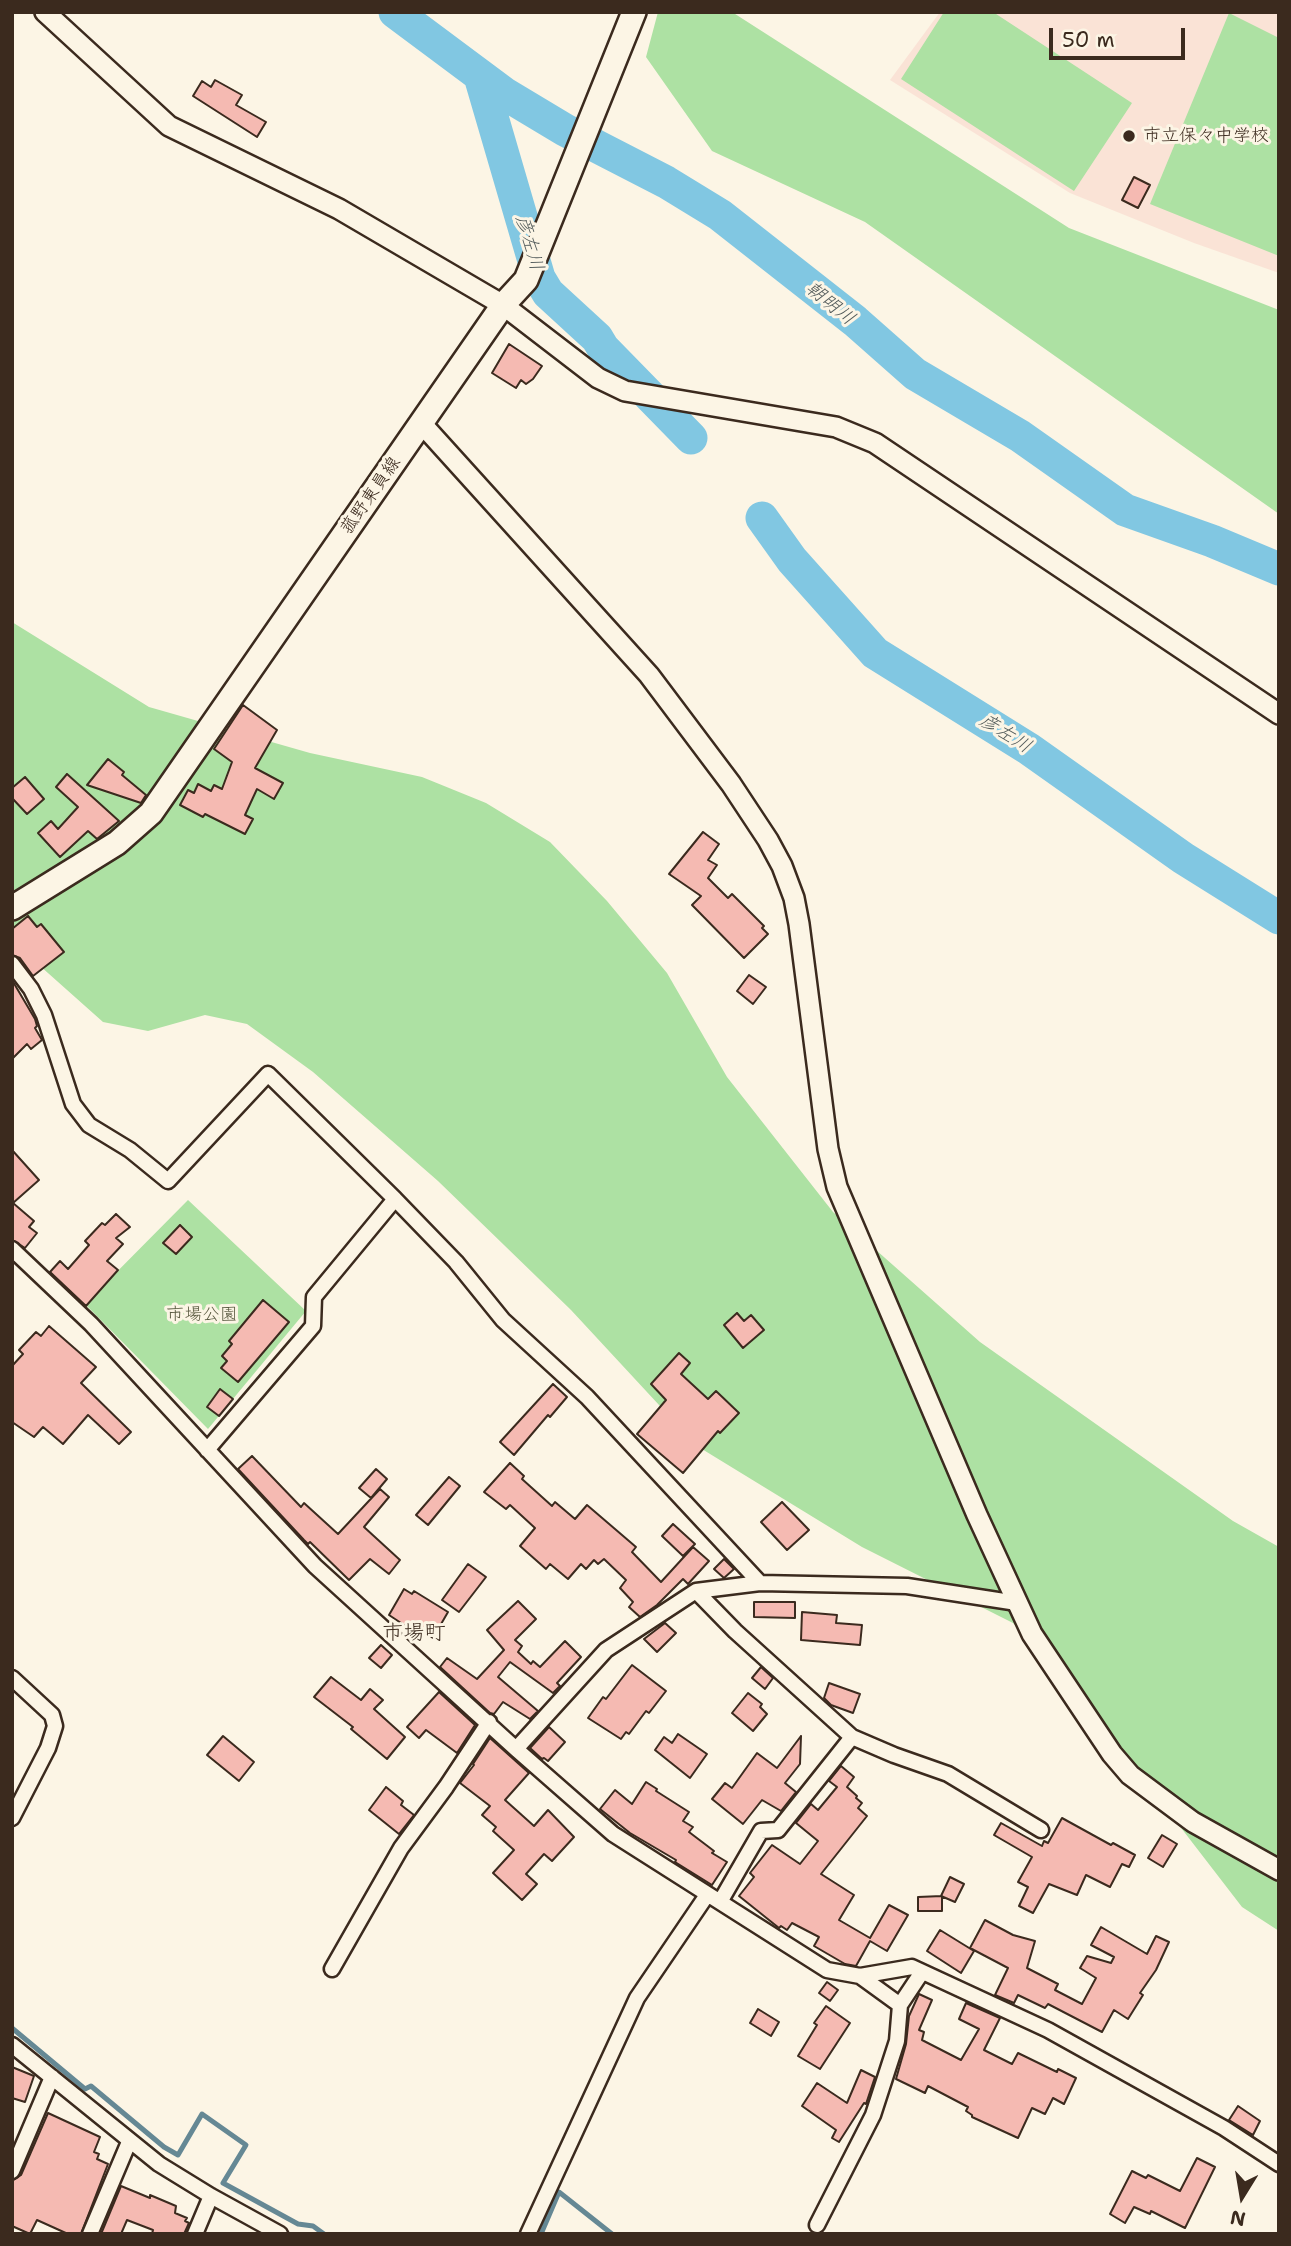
<!DOCTYPE html>
<html>
<head>
<meta charset="utf-8">
<style>
	body { margin:0 }
	#map { position:relative; width:1291px; height:2246px; overflow:hidden; background:#fcf5e5; font-family:"Shantell Sans",sans-serif }
	canvas { display:block }
	.frame { position:absolute; inset:0; border:14px solid #3b2a1e; pointer-events:none }
	.north { position:absolute; left:1207px; top:2162px; width:70px; height:70px; -webkit-text-stroke:5px #fcf5e5; paint-order:stroke; rotate:191deg; font-size:19px; font-weight:700; line-height:28px; text-align:center; color:#3b2a1e }
	.north::after { content:''; display:block; margin:auto; width:24px; height:32px; background:#3b2a1e; clip-path:polygon(50% 0,100% 100%,50% 72%,0 100%) }
	.scale { position:absolute; left:1049px; top:28px; width:136px; height:32px; box-sizing:border-box; border:4px solid #3b2a1e; border-top:0; padding-left:9px; font-size:21px; line-height:24px; white-space:nowrap; color:#3b2a1e; -webkit-text-stroke:5px #fcf5e5; paint-order:stroke }
</style>
</head>
<body>
<div id="map">
<canvas width="1291" height="2246"></canvas>
<div class="frame"></div>
<div class="north">N</div>
<div class="scale">50 m</div>
</div>
<script>
const context = document.querySelector('canvas').getContext('2d');
context.lineJoin = 'round';
function fill(path, color) {
  context.fillStyle = color;
  context.fill(path, 'evenodd');
}
function shape(rows) {
  const path = new Path2D();
  for (const r of rows) {
    path.moveTo(r[0], r[1]);
    for (let i = 2; i < r.length; i += 2) path.lineTo(r[i], r[i + 1]);
  }
  return path;
}
function stroke(path, color, width, dash) {
  context.strokeStyle = color;
  context.lineWidth = width;
  context.lineCap = dash ? 'butt' : 'round';
  context.setLineDash(dash || []);
  context.stroke(path);
}
function drawText(font, color, halo, rows, align = 'center') {
  context.font = font + ' "Shantell Sans","Klee One",sans-serif';
  context.lineWidth = 6;
  context.setLineDash([]);
  context.textBaseline = 'middle';
  context.strokeStyle = halo;
  context.fillStyle = color;
  for (const [text, x, y, turn = 0] of rows) {
    context.save();
    context.translate(x, y);
    context.rotate((+turn || 0) * Math.PI / 180);
    context.textAlign = isNaN(turn) ? turn : align;
    if (halo) context.strokeText(text, 0, 0);
    context.fillText(text, 0, 0);
    context.restore();
  }
}
fill(shape([
	[940,12,1279,13,1279,273,1194,243,1070,193,890,80]
]), '#fae3d6');
fill(shape([
	[658,12,732,12,1069,228,1279,310,1279,514,865,222,712,151,646,57],
	[944,12,993,12,1132,103,1074,191,901,79],
	[1229,13,1279,38,1279,256,1150,204],
	[12,622,149,707,310,753,422,777,486,803,550,842,607,901,667,973,727,1077,833,1212,980,1342,1233,1521,1279,1547,1279,1931,1242,1907,1074,1689,1013,1623,862,1547,697,1446,571,1310,438,1181,313,1072,247,1024,205,1015,148,1031,103,1022,12,941],
	[188,1200,306,1311,208,1429,85,1304]
]), '#ade1a3');
stroke(shape([
	[12,2028,85,2089,91,2086,164,2147,178,2155,202,2114,246,2145,223,2183,298,2224,313,2226,324,2234],
	[541,2234,559,2192,612,2234]
]), '#658894', 5);
stroke(shape([
	[395,12,505,94,565,130,666,182,720,215,855,321,915,374,1020,436,1125,510,1212,541,1279,569],
	[480,76,539,278,548,293,597,338,603,348,691,438],
	[762,518,792,560,875,653,1029,749,1183,858,1279,918]
]), '#81c7e2', 33);
const building = shape([
	[215,80,242,95,236,105,266,122,257,137,193,96,202,81,211,87,215,80],
	[1134,177,1150,185,1138,208,1122,200,1134,177],
	[509,344,542,366,533,379,526,384,521,380,516,388,492,373,509,344],
	[243,705,277,730,255,768,283,783,274,799,257,789,245,815,253,819,245,834,205,814,203,817,180,805,188,790,194,793,198,784,211,791,214,785,222,789,232,762,214,749,243,705],
	[108,759,124,772,122,775,146,795,141,803,87,785,108,759],
	[67,774,119,821,97,839,88,831,60,857,38,833,51,821,58,829,78,807,56,787,67,774],
	[25,777,44,799,27,814,12,798,12,788,25,777],
	[703,832,719,844,708,860,717,865,708,878,728,898,732,894,764,926,762,928,768,934,744,958,692,905,701,896,669,874,703,832],
	[28,916,37,927,41,924,64,952,33,976,20,958,12,955,12,929,28,916],
	[749,975,766,987,753,1004,737,991,749,975],
	[12,980,35,1019,37,1026,35,1028,42,1040,31,1049,27,1044,12,1059,12,980],
	[12,1150,39,1180,13,1203,34,1221,29,1227,37,1233,25,1248,12,1240,12,1150],
	[116,1214,130,1227,116,1238,123,1244,107,1261,118,1270,86,1306,50,1272,60,1261,68,1269,89,1245,85,1241,102,1223,105,1225,116,1214],
	[180,1225,192,1237,176,1254,163,1243,180,1225],
	[263,1300,289,1322,238,1382,221,1368,227,1361,222,1356,232,1344,229,1341,263,1300],
	[737,1313,744,1321,751,1315,764,1330,743,1348,724,1325,737,1313],
	[49,1326,96,1367,81,1383,131,1432,119,1444,88,1415,63,1444,43,1427,34,1437,12,1422,12,1366,23,1354,19,1350,36,1332,41,1336,49,1326],
	[679,1353,690,1363,681,1374,708,1399,716,1391,739,1413,720,1433,718,1431,683,1473,637,1434,666,1400,651,1384,679,1353],
	[553,1384,567,1397,550,1417,548,1415,514,1455,500,1442,553,1384],
	[220,1389,233,1399,219,1416,207,1407,220,1389],
	[252,1456,301,1507,304,1503,338,1534,380,1489,389,1497,364,1527,400,1560,389,1574,370,1559,349,1580,310,1542,308,1544,304,1540,238,1469,252,1456],
	[510,1463,524,1476,522,1479,552,1506,555,1502,575,1519,587,1505,636,1547,632,1552,661,1582,693,1547,709,1561,688,1584,683,1579,657,1605,640,1617,629,1607,633,1602,620,1588,626,1580,604,1559,598,1564,594,1560,586,1569,581,1564,568,1579,550,1564,546,1569,520,1546,535,1528,510,1505,506,1509,484,1492,510,1463],
	[376,1469,387,1479,371,1498,359,1488,376,1469],
	[449,1477,460,1486,428,1525,416,1515,449,1477],
	[782,1502,809,1530,787,1550,761,1522,782,1502],
	[673,1524,695,1544,683,1556,662,1536,673,1524],
	[724,1559,734,1569,724,1578,714,1569,724,1559],
	[468,1564,486,1577,459,1612,442,1600,468,1564],
	[404,1589,412,1594,414,1591,448,1612,433,1638,415,1627,413,1631,389,1615,404,1589],
	[518,1601,536,1619,515,1640,522,1646,518,1652,531,1664,533,1661,540,1667,565,1641,581,1657,557,1683,560,1686,553,1693,510,1662,498,1677,538,1711,530,1719,503,1702,494,1714,490,1713,440,1667,447,1658,477,1679,504,1650,487,1630,518,1601],
	[754,1602,795,1602,795,1618,754,1617,754,1602],
	[802,1612,837,1615,836,1623,862,1625,860,1645,801,1640,802,1612],
	[665,1623,676,1633,657,1652,644,1639,665,1623],
	[381,1645,392,1655,381,1668,369,1658,381,1645],
	[632,1665,666,1691,649,1713,646,1711,629,1734,626,1732,621,1739,588,1718,603,1697,606,1699,632,1665],
	[761,1667,773,1678,765,1689,752,1678,761,1667],
	[331,1677,361,1700,370,1689,383,1700,374,1709,405,1737,387,1759,351,1729,353,1727,314,1697,331,1677],
	[829,1683,860,1694,853,1713,831,1705,824,1698,829,1683],
	[439,1692,475,1725,457,1753,426,1730,419,1738,407,1727,439,1692],
	[748,1693,762,1704,760,1707,767,1714,753,1731,732,1713,748,1693],
	[549,1727,565,1742,548,1761,544,1758,542,1759,530,1748,549,1727],
	[678,1734,707,1754,690,1778,655,1750,664,1737,672,1743,678,1734],
	[223,1736,254,1762,239,1781,207,1755,223,1736],
	[801,1736,800,1764,785,1783,796,1792,781,1811,762,1800,743,1824,712,1799,725,1783,732,1788,757,1753,777,1768,801,1736],
	[490,1738,529,1773,505,1800,534,1826,548,1810,574,1837,552,1861,544,1854,526,1874,537,1884,522,1900,493,1873,514,1850,493,1831,496,1827,482,1815,490,1806,460,1783,474,1765,473,1764,490,1738],
	[841,1766,854,1777,847,1787,857,1796,856,1798,862,1803,858,1808,867,1816,821,1874,854,1895,839,1920,870,1938,889,1905,908,1915,887,1951,870,1941,856,1966,845,1964,814,1946,819,1937,792,1923,787,1930,781,1926,779,1928,739,1896,754,1877,750,1873,772,1845,800,1864,818,1841,796,1823,811,1804,818,1810,837,1787,829,1781,841,1766],
	[646,1782,657,1789,656,1791,689,1812,683,1821,693,1827,689,1832,714,1851,712,1853,727,1862,712,1885,675,1862,676,1860,630,1833,600,1809,615,1790,632,1804,646,1782],
	[386,1787,403,1801,401,1805,414,1815,399,1834,369,1810,386,1787],
	[1062,1818,1111,1845,1113,1843,1135,1855,1129,1867,1122,1864,1110,1887,1086,1875,1077,1895,1049,1884,1033,1913,1019,1906,1028,1887,1018,1882,1032,1857,994,1835,1001,1823,1042,1846,1044,1841,1048,1843,1062,1818],
	[1162,1835,1177,1844,1163,1867,1148,1858,1162,1835],
	[950,1877,964,1884,955,1902,941,1896,950,1877],
	[942,1896,942,1911,918,1911,918,1897,942,1896],
	[985,1920,1013,1935,1035,1941,1027,1968,1058,1984,1055,1990,1082,2004,1096,1978,1080,1968,1087,1956,1111,1963,1114,1957,1091,1945,1101,1927,1147,1954,1156,1936,1169,1942,1156,1970,1140,1993,1143,1995,1128,2019,1114,2010,1102,2032,1048,2004,1045,2008,1018,1995,1014,2003,995,1995,1008,1968,970,1948,985,1920],
	[940,1930,974,1951,961,1973,927,1951,940,1930],
	[827,1982,838,1990,830,2001,819,1993,827,1982],
	[919,1994,932,2000,919,2030,924,2032,922,2040,961,2060,979,2029,959,2019,966,2003,1000,2018,984,2050,1012,2064,1018,2053,1057,2072,1058,2069,1076,2078,1064,2104,1053,2098,1045,2114,1032,2108,1018,2138,972,2117,972,2115,966,2111,968,2107,928,2086,925,2093,896,2079,906,2044,909,2016,919,1994],
	[826,2006,850,2023,820,2069,798,2056,817,2025,814,2023,826,2006],
	[758,2009,779,2022,771,2036,750,2023,758,2009],
	[12,2067,34,2076,25,2102,12,2098,12,2067],
	[861,2070,875,2077,866,2104,864,2103,839,2142,832,2138,836,2130,802,2106,817,2083,847,2103,861,2070],
	[1238,2106,1260,2121,1253,2135,1229,2120,1238,2106],
	[48,2113,100,2137,94,2152,99,2154,97,2159,108,2164,81,2234,68,2234,37,2220,30,2234,12,2226,12,2181,21,2175,48,2113],
	[1197,2158,1215,2167,1185,2228,1151,2211,1150,2214,1134,2207,1125,2223,1110,2214,1132,2171,1146,2178,1148,2175,1180,2191,1197,2158],
	[121,2186,150,2198,150,2195,176,2206,175,2213,187,2218,185,2221,189,2223,184,2234,152,2234,153,2230,127,2220,121,2234,101,2234,121,2186]
]);
fill(building, '#f5bab2');
stroke(building, '#3b2a1e', 2);
const minor = shape([
	[12,964,31,989,44,1015,73,1104,89,1125,130,1150,168,1181,268,1074,395,1199,314,1297,313,1326,207,1450],
	[395,1199,456,1262,503,1320,587,1397,760,1583,696,1591,606,1650,516,1749],
	[12,1249,91,1324,315,1566,516,1749,613,1834,827,1970,860,1976,912,1967,1048,2030,1224,2128,1279,2164],
	[760,1583,907,1586,1017,1603],
	[696,1591,735,1631,852,1737,894,1755,948,1774,1041,1830],
	[12,1678,52,1715,55,1726,48,1748,12,1818],
	[720,1902,761,1831,778,1830,852,1737],
	[332,1969,401,1848,446,1787,489,1722],
	[860,1976,900,2005],
	[12,2045,159,2164,211,2196,280,2234],
	[12,2171,52,2077],
	[817,2225,873,2115,897,2041,900,2005,922,1972],
	[90,2234,129,2142],
	[195,2234,211,2196],
	[528,2234,637,1998,707,1895]
]);
const tertiary = shape([
	[45,12,169,126,339,209,503,305,598,378,625,391,836,427,875,443,1279,714],
	[422,424,649,675,731,784,768,840,782,866,794,898,799,924,828,1149,837,1187,977,1515,1032,1634,1112,1754,1130,1775,1193,1822,1279,1870]
]);
const primary = shape([
	[12,908,117,843,151,813,503,305,526,280,634,12]
]);
stroke(minor, '#3b2a1e', 19);
stroke(tertiary, '#3b2a1e', 24);
stroke(primary, '#3b2a1e', 28);
stroke(minor, '#fcf5e5', 14);
stroke(tertiary, '#fcf5e5', 19);
stroke(primary, '#fcf5e5', 23);
for (const [x, y, r, color] of [
	[1129,136,7,"#3b2a1e"]
]) {
  const dot = new Path2D();
  dot.arc(x, y, r, 0, 2 * Math.PI);
  context.fillStyle = color;
  context.fill(dot);
  stroke(dot, '#fcf5e5', 2.5);
}
drawText('18px', '#3b2a1e', '#fcf5e5', [
	["市立保々中学校",1143,136]
], 'left');
drawText('18px', '#3b2a1e', '#fcf5e5', [
	["菰野東員線",371,496,-55]
]);
drawText('18px', '#58583f', '#fcf5e5', [
	["市場公園",202,1315]
]);
drawText('italic 19px', '#505959', '#fcf5e5', [
	["彦左川",529,243,74],
	["朝明川",830,304,39],
	["彦左川",1005,734,32]
]);
drawText('21px', '#3b2a1e', '#fcf5e5', [
	["市場町",414,1634]
]);
</script>
</body>
</html>
